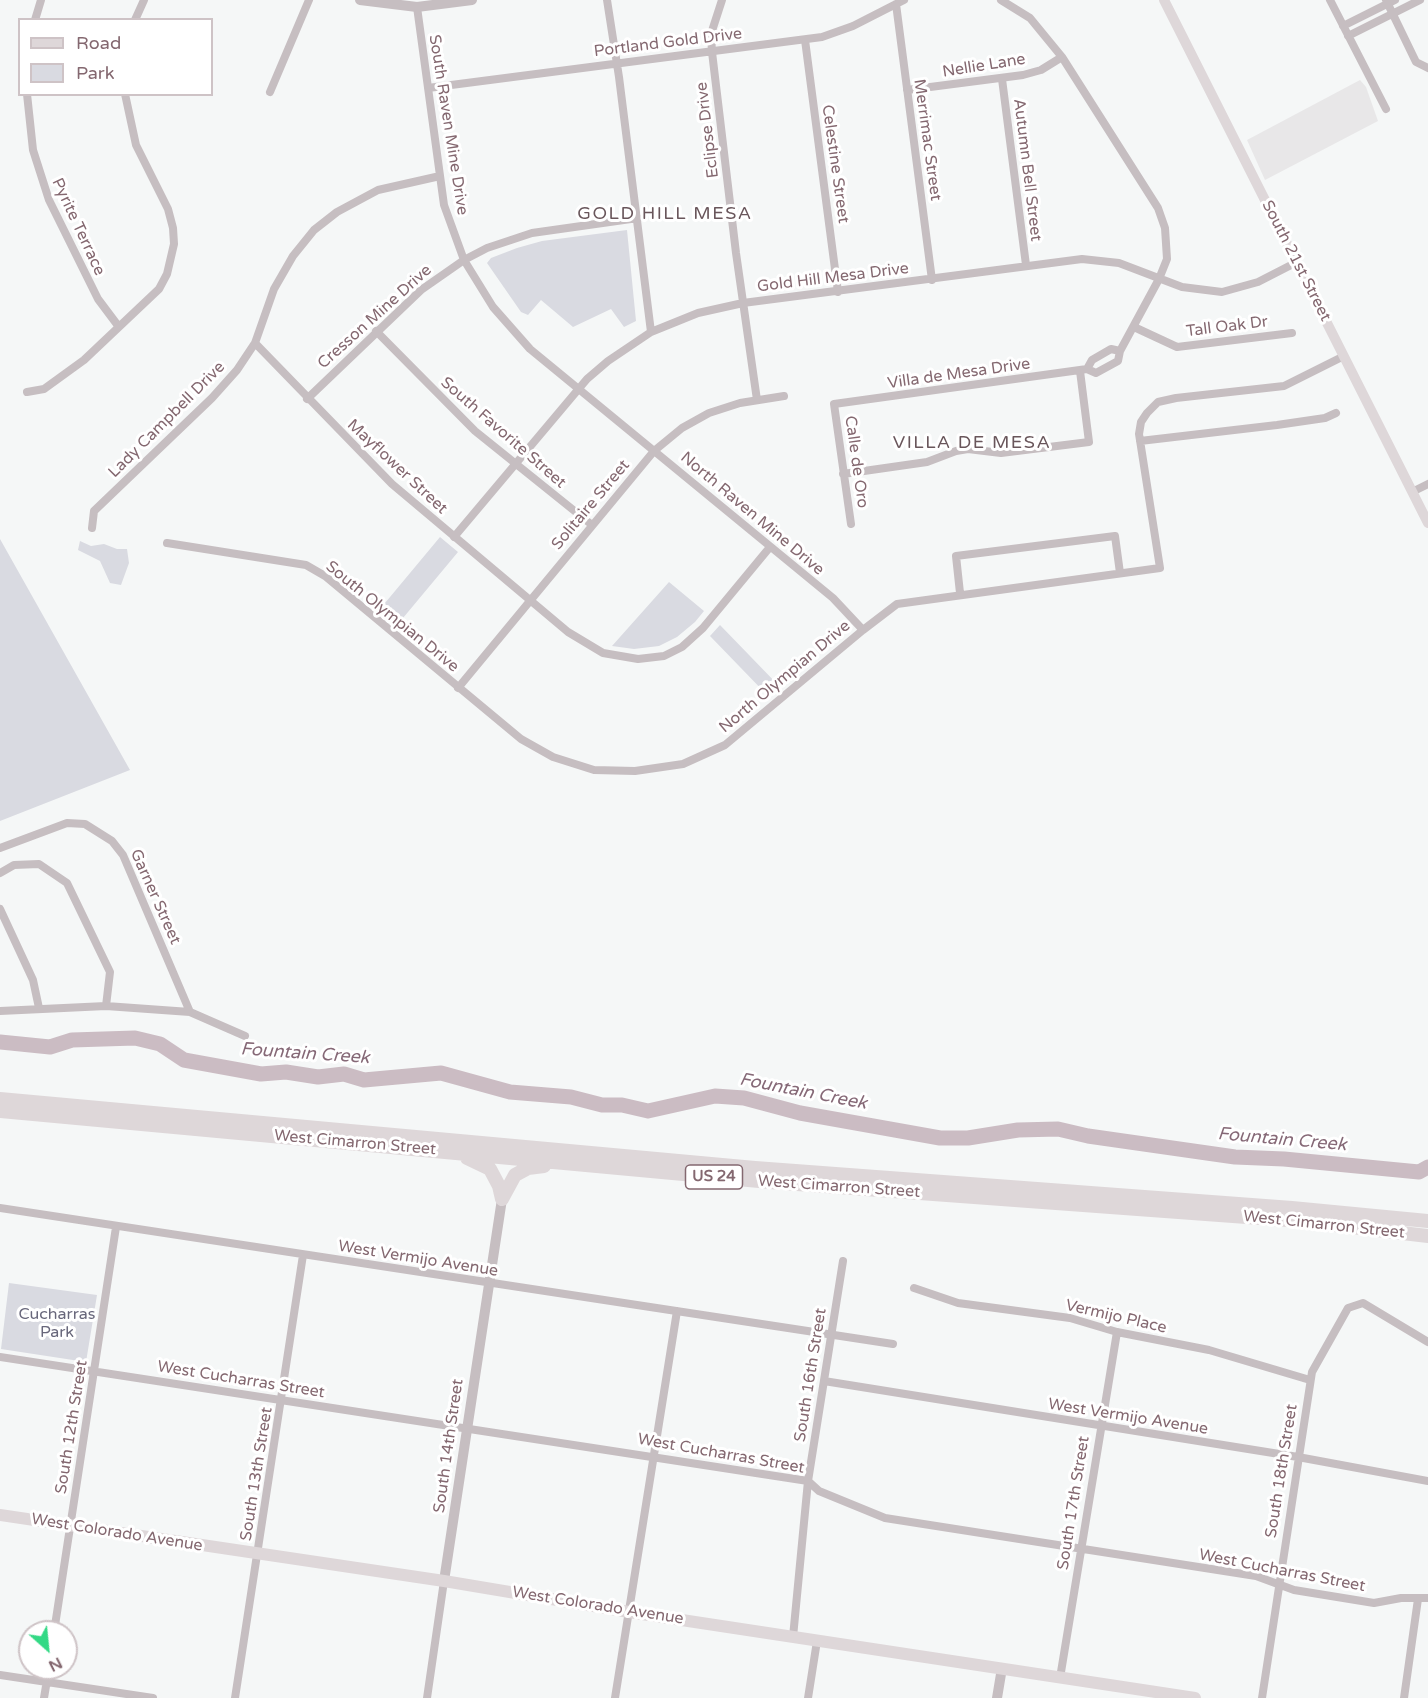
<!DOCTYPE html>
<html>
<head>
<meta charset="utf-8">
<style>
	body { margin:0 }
	#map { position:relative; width:1428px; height:1698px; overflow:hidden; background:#f5f7f7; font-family:"Varela Round",sans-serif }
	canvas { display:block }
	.legend { position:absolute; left:18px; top:18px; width:195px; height:78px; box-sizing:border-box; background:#fff; border:2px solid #cec3c6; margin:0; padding:8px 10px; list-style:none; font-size:18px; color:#846870 }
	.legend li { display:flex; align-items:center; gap:12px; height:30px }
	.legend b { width:30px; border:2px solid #cec3c6 }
	.north { position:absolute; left:18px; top:1620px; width:60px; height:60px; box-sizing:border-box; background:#fff; border:2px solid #cec3c6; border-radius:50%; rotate:153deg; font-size:16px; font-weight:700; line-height:24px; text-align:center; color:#846870 }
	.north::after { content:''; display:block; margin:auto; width:21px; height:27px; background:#33d985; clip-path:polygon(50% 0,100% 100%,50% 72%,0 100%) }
</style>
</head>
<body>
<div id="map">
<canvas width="1428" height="1698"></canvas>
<ul class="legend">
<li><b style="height:8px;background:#ded7d9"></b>Road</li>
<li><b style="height:16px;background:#d9dae1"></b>Park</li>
</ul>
<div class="north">N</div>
</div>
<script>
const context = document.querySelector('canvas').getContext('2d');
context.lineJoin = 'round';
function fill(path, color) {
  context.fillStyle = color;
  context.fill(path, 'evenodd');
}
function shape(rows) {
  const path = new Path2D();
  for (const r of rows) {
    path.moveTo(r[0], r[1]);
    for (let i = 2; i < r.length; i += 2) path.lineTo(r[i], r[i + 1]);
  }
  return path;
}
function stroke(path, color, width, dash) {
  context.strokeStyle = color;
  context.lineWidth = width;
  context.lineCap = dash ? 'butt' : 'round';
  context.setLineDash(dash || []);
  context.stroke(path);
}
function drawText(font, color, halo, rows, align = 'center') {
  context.font = font + ' "Varela Round",sans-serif';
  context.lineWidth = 6;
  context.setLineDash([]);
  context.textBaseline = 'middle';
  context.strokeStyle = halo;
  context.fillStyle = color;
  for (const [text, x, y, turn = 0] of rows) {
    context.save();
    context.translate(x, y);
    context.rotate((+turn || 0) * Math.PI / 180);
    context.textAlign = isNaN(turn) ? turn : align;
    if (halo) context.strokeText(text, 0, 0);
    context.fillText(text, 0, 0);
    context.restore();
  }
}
fill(shape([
	[1360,80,1366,87,1378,121,1265,180,1247,140]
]), '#e8e7e8');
fill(shape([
	[627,230,636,321,624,327,611,309,573,327,541,300,528,315,521,312,487,263,491,258,517,248,542,241],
	[440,537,458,552,398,624,380,609],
	[0,539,130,770,0,821],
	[80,541,91,546,104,544,117,549,127,549,129,563,121,585,110,583,100,561,78,550],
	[669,582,704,611,695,622,677,637,659,646,634,649,612,646],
	[720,625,780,687,769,697,710,636],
	[9,1283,97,1295,86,1362,1,1349]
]), '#d9dae1');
stroke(shape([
	[0,1042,50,1047,72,1040,135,1038,160,1044,184,1060,261,1074,286,1072,318,1077,344,1074,364,1080,441,1073,510,1092,571,1097,602,1105,622,1105,648,1111,715,1096,744,1098,800,1113,940,1138,968,1138,1018,1130,1058,1129,1088,1136,1235,1157,1284,1159,1419,1172,1428,1167]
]), '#cbbcc3', 15);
stroke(shape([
	[607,0,619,77,651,332],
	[722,0,711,34,712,52,736,253,757,400],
	[1330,0,1386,109],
	[1386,0,1416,62,1428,68],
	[896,4,932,280],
	[35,20,41,0],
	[135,20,144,0],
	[1343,26,1395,0],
	[1348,36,1420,0],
	[805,40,838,292],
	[1002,79,1026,265],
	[428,88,822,37,853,26,904,0],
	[907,90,1023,75,1041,70,1062,57],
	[270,92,309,0],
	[27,94,33,150,49,200,98,299,119,327],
	[1134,327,1177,347,1292,333],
	[376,331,475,431,592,525],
	[255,343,392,484,568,632,603,653,638,659,664,656,682,647,703,628,770,547],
	[1087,369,1092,360,1111,349,1120,351],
	[27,392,44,389,84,360,159,289,167,274,174,244,173,228,168,209,136,145,125,94],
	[307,399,421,290,464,260,487,248,532,233,638,218],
	[1140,441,1277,425,1325,418,1336,413],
	[843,474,927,462,956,451,968,449,1001,453,1089,442,1080,371],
	[1412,492,1428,484],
	[851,524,834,404,1087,369,1096,373,1118,361,1120,351,1159,279,1167,259,1165,228,1158,208,1062,57,1030,18,1001,0],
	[92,528,94,511,212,398,237,370,255,343,274,289,293,256,314,230,337,212,378,190,440,176],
	[454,537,587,379,608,361,651,332,698,313,743,303,1082,259,1119,263,1182,287,1222,292,1258,282,1297,262],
	[167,543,306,565,325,576,521,739,553,757,594,770,635,771,683,764,725,745,863,630,833,598,530,349,493,307,464,260,444,205,417,7],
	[960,593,956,556,1115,536,1120,573],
	[863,630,897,604,1160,568,1139,434,1141,422,1147,413,1158,402,1176,398,1284,386,1344,356],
	[458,688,654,451,682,428,709,413,740,403,784,396],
	[0,848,67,823,85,824,112,841,123,855,190,1012],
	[0,873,14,865,39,864,67,883,110,972,106,1006],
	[0,909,33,980,39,1008],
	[0,1011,106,1006,190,1012,245,1036],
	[0,1208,893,1344],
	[914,1288,958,1303,1070,1318,1117,1332,1209,1350,1310,1380],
	[0,1357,808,1481,819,1491,885,1518,1256,1576,1294,1590,1374,1603,1401,1598,1428,1598],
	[824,1381,1298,1457,1428,1481],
	[54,1632,116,1227],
	[793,1637,808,1481,843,1261],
	[0,1675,153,1698],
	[1060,1678,1117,1332],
	[44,1698,49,1668],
	[235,1698,303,1255],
	[427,1698,444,1581],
	[615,1698,677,1311],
	[808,1698,817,1641],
	[1262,1698,1312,1372,1348,1308,1363,1303,1428,1342],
	[1404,1698,1418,1599]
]), '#c6bec1', 8);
stroke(shape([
	[360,0,417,7,472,0],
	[444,1581,502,1199],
	[997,1698,1002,1668]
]), '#c6bec1', 10);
stroke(shape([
	[1164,0,1428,523]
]), '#ded7d9', 10);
stroke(shape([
	[0,1515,444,1581,629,1612,1195,1698]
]), '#ded7d9', 12);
stroke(shape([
	[0,1099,755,1168,1292,1208,1428,1221],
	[0,1111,770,1182,1301,1221,1428,1236],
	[467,1158,490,1169,499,1186,502,1199],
	[502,1199,515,1175,528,1168,544,1166]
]), '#ded7d9', 14);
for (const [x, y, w] of [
	[714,1177,57]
]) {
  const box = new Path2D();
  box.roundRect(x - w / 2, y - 12, w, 24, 4.5);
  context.fillStyle = '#fff';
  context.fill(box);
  stroke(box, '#846870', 1.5);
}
drawText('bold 15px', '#846870', null, [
	["US 24",714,1177]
]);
drawText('16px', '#846870', '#fff', [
	["Portland Gold Drive",668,43,-7],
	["Nellie Lane",984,66,-9],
	["South Raven Mine Drive",448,125,81],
	["Eclipse Drive",708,130,-97],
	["Merrimac Street",927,140,82],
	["Celestine Street",835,164,82],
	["Autumn Bell Street",1027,170,83],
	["Pyrite Terrace",78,227,65],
	["South 21st Street",1296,261,63],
	["Gold Hill Mesa Drive",833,278,-7],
	["Cresson Mine Drive",375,317,-42],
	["Tall Oak Dr",1227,327,-7],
	["Villa de Mesa Drive",959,374,-8],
	["Lady Campbell Drive",167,420,-45],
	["South Favorite Street",503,433,41],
	["Calle de Oro",856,462,82],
	["Mayflower Street",397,467,43],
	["Solitaire Street",591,505,-50],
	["North Raven Mine Drive",752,514,40],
	["South Olympian Drive",392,617,39],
	["North Olympian Drive",785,677,-40],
	["Garner Street",155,897,66],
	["West Cimarron Street",355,1143,5],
	["West Cimarron Street",839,1187,4],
	["West Cimarron Street",1324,1225,6],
	["West Vermijo Avenue",418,1259,9],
	["Vermijo Place",1116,1317,13],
	["South 16th Street",811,1375,-81],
	["West Cucharras Street",241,1380,9],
	["West Vermijo Avenue",1128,1417,9],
	["South 12th Street",72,1427,-81],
	["South 14th Street",449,1446,-82],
	["West Cucharras Street",721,1454,10],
	["South 18th Street",1282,1471,-81],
	["South 13th Street",257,1474,-81],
	["South 17th Street",1074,1503,-81],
	["West Colorado Avenue",117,1533,9],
	["West Cucharras Street",1282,1571,11],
	["West Colorado Avenue",598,1606,9]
]);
drawText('16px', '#68677b', '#fff', [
	["Cucharras",57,1315],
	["Park",57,1333]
]);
context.letterSpacing = '1.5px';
drawText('18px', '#69565b', '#fff', [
	["GOLD HILL MESA",665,214],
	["VILLA DE MESA",972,443]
]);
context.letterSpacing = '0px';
drawText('italic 18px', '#866977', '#fff', [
	["Fountain Creek",305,1054,4],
	["Fountain Creek",803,1092,11],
	["Fountain Creek",1282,1140,5]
]);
</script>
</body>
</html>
